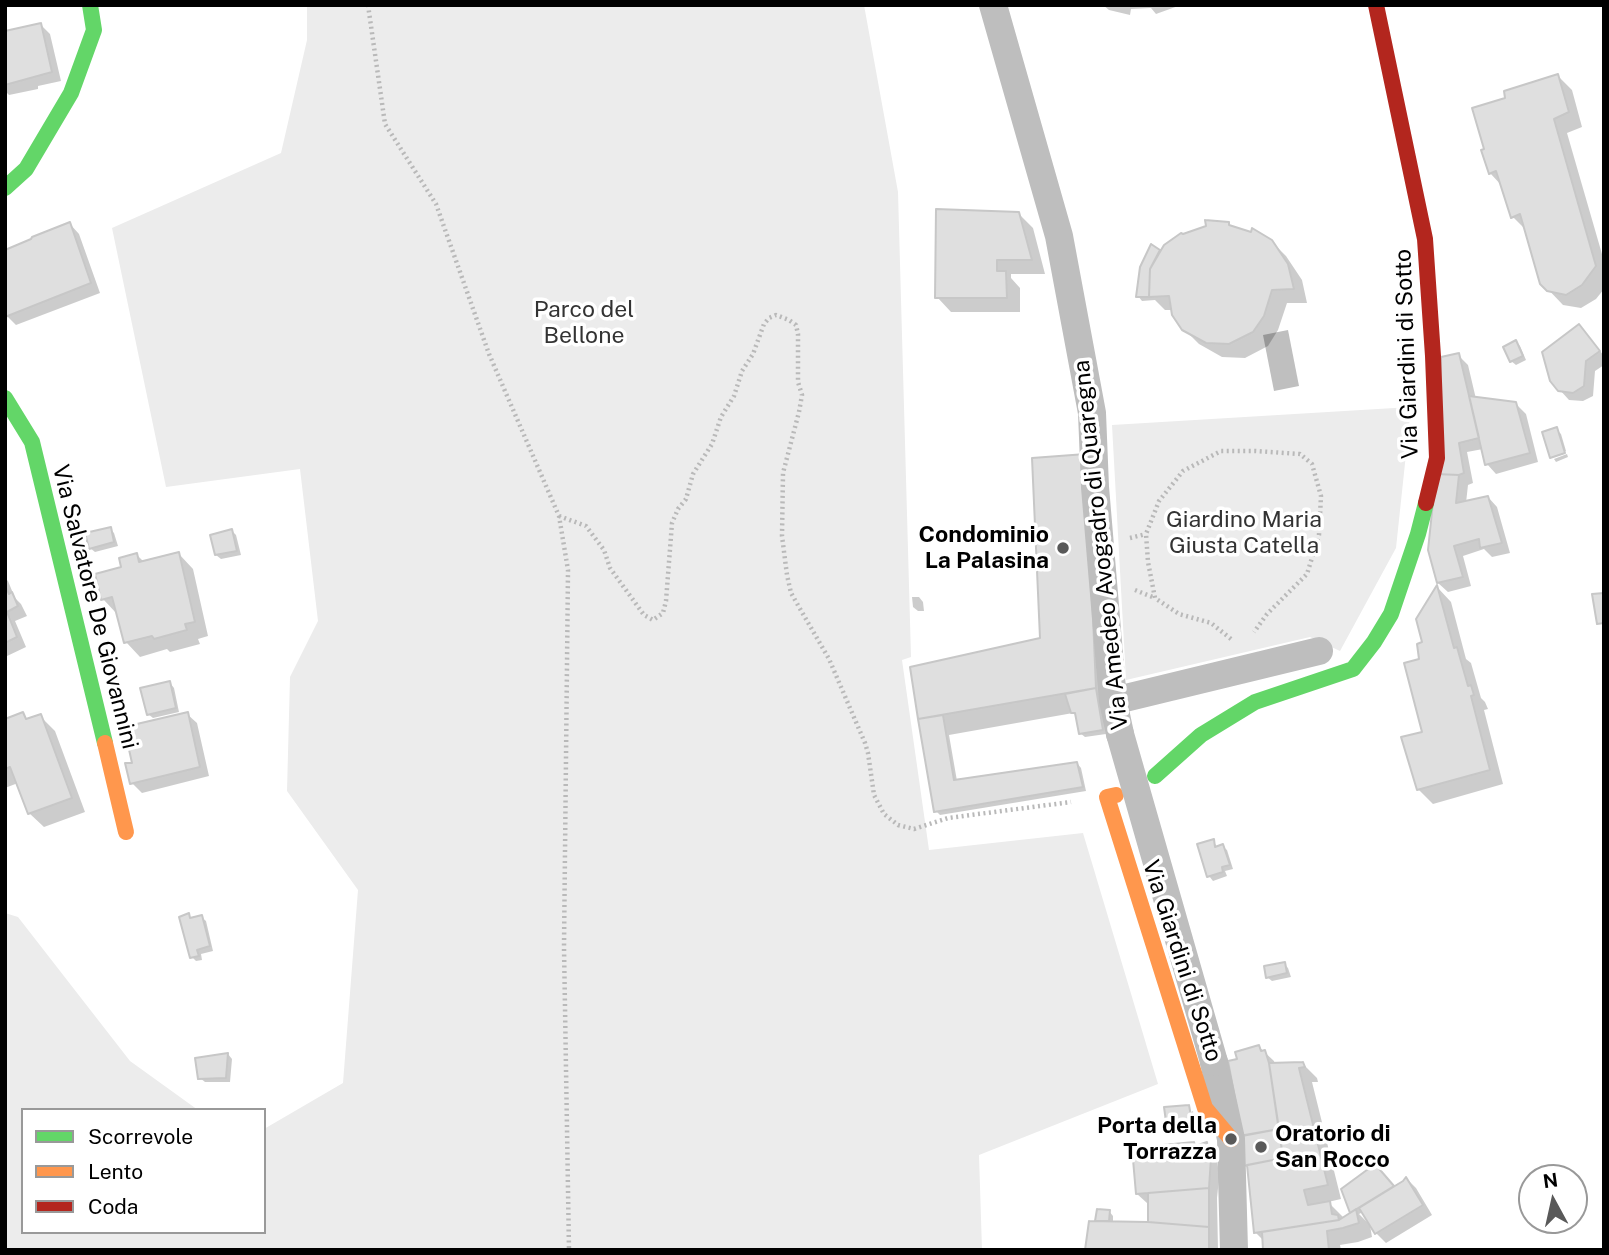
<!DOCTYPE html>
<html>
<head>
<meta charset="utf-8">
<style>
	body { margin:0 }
	#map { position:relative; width:1609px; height:1255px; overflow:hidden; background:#fff; font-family:"Public Sans",sans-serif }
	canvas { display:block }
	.frame { position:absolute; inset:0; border:7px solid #000; pointer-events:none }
	.legend { position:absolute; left:21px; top:1108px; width:245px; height:126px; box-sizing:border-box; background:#fff; border:2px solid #999; margin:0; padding:9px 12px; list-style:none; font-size:21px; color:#000 }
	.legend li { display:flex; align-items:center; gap:14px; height:35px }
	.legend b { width:35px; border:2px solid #999 }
	.north { position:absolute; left:1518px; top:1164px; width:70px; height:70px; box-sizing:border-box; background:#fff; border:2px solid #999; border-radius:50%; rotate:352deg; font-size:19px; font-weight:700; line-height:28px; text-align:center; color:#000 }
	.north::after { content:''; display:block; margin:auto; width:24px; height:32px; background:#595959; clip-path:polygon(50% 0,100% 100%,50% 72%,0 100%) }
</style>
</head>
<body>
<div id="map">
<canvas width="1609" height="1255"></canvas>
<div class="frame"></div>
<ul class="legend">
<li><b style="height:9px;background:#63d668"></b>Scorrevole</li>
<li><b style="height:9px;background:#ff974d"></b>Lento</li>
<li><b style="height:9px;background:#b3261e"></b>Coda</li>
</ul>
<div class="north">N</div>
</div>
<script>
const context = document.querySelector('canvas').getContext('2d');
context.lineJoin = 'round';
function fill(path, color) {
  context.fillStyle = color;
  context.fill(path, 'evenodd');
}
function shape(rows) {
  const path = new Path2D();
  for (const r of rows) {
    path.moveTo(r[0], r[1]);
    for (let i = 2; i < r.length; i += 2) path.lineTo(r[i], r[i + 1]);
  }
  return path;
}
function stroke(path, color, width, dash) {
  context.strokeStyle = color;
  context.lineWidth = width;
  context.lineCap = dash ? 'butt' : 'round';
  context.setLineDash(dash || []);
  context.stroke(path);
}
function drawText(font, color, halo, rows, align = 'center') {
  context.font = font + ' "Public Sans",sans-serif';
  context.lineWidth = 7;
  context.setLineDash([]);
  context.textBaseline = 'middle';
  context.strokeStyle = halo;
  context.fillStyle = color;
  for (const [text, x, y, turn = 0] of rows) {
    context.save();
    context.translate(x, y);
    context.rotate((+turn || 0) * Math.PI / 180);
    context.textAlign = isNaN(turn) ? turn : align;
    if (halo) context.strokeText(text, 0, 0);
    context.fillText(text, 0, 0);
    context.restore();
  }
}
fill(shape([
	[307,5,864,5,898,192,911,657,902,660,929,850,1083,833,1158,1084,979,1155,982,1250,5,1250,5,913,18,917,130,1061,198,1110,23,1110,23,1232,264,1232,264,1129,343,1083,358,890,287,791,290,677,318,621,300,469,166,487,112,228,281,153,307,40],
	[1411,407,1396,548,1340,651,1310,637,1126,680,1112,425]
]), '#ececec');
fill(shape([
	[1288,330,1299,386,1274,391,1263,335]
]), '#bfbfbf');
fill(shape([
	[1103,5,1181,5,1156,14,1151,8,1131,9,1130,15,1109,10],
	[41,25,50,34,61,81,38,86,38,89,9,95,5,91,5,33],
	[1558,76,1572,90,1582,127,1567,133,1604,261,1604,289,1596,299,1581,308,1563,305,1542,283,1526,230,1513,217,1502,186,1490,173,1486,150,1507,99],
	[1018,213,1033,228,1045,274,1011,274,1011,278,1020,288,1020,312,951,312,937,297],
	[1228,223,1232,228,1271,241,1286,256,1302,280,1307,303,1287,303,1278,330,1268,346,1245,358,1222,357,1199,344,1184,329,1173,310,1165,310,1155,300,1142,301,1138,296,1152,246,1161,253],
	[70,224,79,234,100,293,16,325,7,316],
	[1588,336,1604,356,1604,365,1595,371,1593,396,1583,401,1569,400,1559,389],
	[1516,342,1520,346,1526,360,1516,365,1511,361],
	[1458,355,1468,365,1476,399,1516,404,1526,414,1538,462,1496,474,1487,464,1483,449,1467,452,1473,483,1468,485,1466,503,1488,497,1497,507,1510,553,1492,557,1484,549,1463,556,1471,586,1448,592,1438,583],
	[1556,429,1561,434,1566,451,1552,456],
	[1567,454,1568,457,1556,462,1554,459],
	[1085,456,1106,734,1085,737,1080,733,1078,717,1073,713,949,735,957,781,1077,763,1081,768,1086,791,940,815,936,811,912,668,1042,639],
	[110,529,114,533,118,546,95,552,90,548],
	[232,531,236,535,241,555,221,559,216,555],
	[179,554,193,569,208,636,198,639,200,644,170,652,167,649,140,657,126,642,117,614,103,599,123,568,137,555,144,562],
	[5,578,8,581,15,598,21,604,27,616,15,621,26,647,5,657],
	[1438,588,1451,602,1466,659,1471,663,1481,698,1485,702,1488,709,1484,710,1503,784,1433,804,1418,789,1424,733,1422,660],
	[912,597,919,597,923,602,924,611,918,611,913,607],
	[170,683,174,688,179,712,153,718,148,714],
	[23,714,28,720,40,716,55,731,85,812,44,827,29,813,18,783,5,788,5,721],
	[187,714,197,723,209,776,142,793,132,783],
	[1213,841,1218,848,1222,846,1227,850,1233,869,1225,871,1227,876,1213,881,1209,876],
	[188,915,193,919,201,917,206,921,213,951,201,954,202,960,196,961,192,957],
	[1284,964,1288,968,1291,977,1272,981,1267,977],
	[1259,1047,1274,1061,1275,1065,1302,1063,1317,1078,1318,1082,1312,1082,1341,1199,1328,1202,1345,1219,1353,1214,1379,1170,1394,1188,1407,1179,1416,1188,1432,1215,1386,1243,1376,1233,1363,1212,1359,1214,1370,1225,1372,1237,1358,1242,1340,1245,1341,1250,1265,1250,1264,1241,1255,1232,1249,1169,1245,1165,1239,1060],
	[228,1054,232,1059,230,1082,205,1082,200,1078],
	[1193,1111,1196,1130,1173,1133,1169,1128],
	[1194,1144,1197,1148,1207,1144,1216,1154,1218,1167,1220,1169,1217,1198,1218,1250,1087,1250,1097,1223,1098,1211,1109,1211,1113,1216,1113,1223,1149,1224,1150,1203,1147,1203,1137,1194]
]), '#0003');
const building = shape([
	[41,23,52,72,5,85,5,31,41,23],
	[1558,74,1569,112,1554,119,1596,266,1582,285,1566,295,1547,291,1540,284,1520,214,1511,218,1496,171,1489,174,1481,150,1484,149,1472,108,1505,98,1504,91,1558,74],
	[936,209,1019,212,1032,260,997,260,997,271,1006,271,1007,298,935,298,936,209],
	[1205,220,1229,222,1229,225,1251,232,1252,228,1272,240,1288,264,1294,289,1272,290,1264,316,1253,332,1229,344,1206,343,1182,330,1172,315,1169,296,1149,297,1150,269,1164,245,1181,233,1183,234,1206,226,1205,220],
	[70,222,91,283,5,317,5,250,31,239,32,237,70,222],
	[1151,244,1160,250,1150,269,1149,297,1136,297,1140,267,1151,244],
	[1579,324,1600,351,1586,361,1584,386,1573,393,1558,391,1550,381,1542,352,1579,324],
	[1516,340,1523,356,1510,362,1503,347,1516,340],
	[1459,353,1479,438,1459,443,1464,473,1459,475,1436,474,1441,357,1459,353],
	[1469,396,1516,402,1530,453,1485,465,1469,396],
	[1557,427,1565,453,1550,458,1542,432,1557,427],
	[1086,454,1096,688,918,719,910,667,1040,638,1032,458,1086,454],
	[1436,474,1459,475,1456,503,1488,496,1502,543,1480,548,1479,539,1454,546,1463,577,1437,583,1428,550,1436,474],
	[111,527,114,542,89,549,85,533,111,527],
	[232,529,237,551,215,555,210,535,232,529],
	[179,552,195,622,185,624,187,630,154,639,152,636,124,643,112,597,101,600,95,574,121,567,119,558,137,553,139,562,179,552],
	[5,585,9,594,12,592,18,606,7,612,17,637,5,643,5,585],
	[1437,585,1454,648,1457,647,1468,686,1471,685,1474,695,1471,696,1490,770,1417,790,1401,737,1422,732,1404,663,1419,659,1417,644,1422,642,1416,619,1437,585],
	[1604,593,1604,623,1597,624,1592,594,1604,593],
	[170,681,176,708,147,715,140,688,170,681],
	[1096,688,1103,730,1079,734,1075,713,1071,713,1065,694,1096,688],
	[23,712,26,719,41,714,72,798,28,814,10,767,5,769,5,719,23,712],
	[188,712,200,767,130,784,125,763,132,763,124,727,188,712],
	[943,715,954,780,1077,762,1083,787,934,812,918,719,943,715],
	[1214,839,1215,847,1223,844,1230,865,1222,867,1223,872,1207,877,1197,844,1214,839],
	[189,913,190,918,202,915,210,946,197,950,199,956,190,958,179,917,189,913],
	[1285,962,1287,973,1266,978,1264,966,1285,962],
	[1259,1045,1261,1051,1265,1050,1269,1063,1279,1129,1242,1136,1228,1061,1237,1059,1235,1052,1259,1045],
	[228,1053,226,1078,198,1079,195,1058,228,1053],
	[1303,1062,1305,1067,1299,1068,1328,1185,1304,1190,1308,1205,1330,1201,1332,1214,1338,1215,1339,1220,1254,1233,1247,1165,1283,1158,1269,1063,1303,1062],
	[1189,1105,1193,1127,1167,1129,1164,1107,1189,1105],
	[1279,1129,1283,1158,1243,1166,1239,1136,1279,1129],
	[1194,1142,1195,1146,1207,1142,1209,1157,1211,1158,1209,1188,1136,1194,1132,1148,1194,1142],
	[1375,1164,1394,1186,1350,1213,1341,1189,1375,1164],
	[1406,1177,1423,1205,1375,1234,1359,1208,1403,1181,1406,1177],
	[1209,1188,1209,1227,1148,1222,1148,1193,1209,1188],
	[1097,1209,1110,1210,1109,1221,1095,1221,1097,1209],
	[1356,1209,1359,1223,1343,1228,1327,1231,1329,1250,1263,1250,1262,1232,1339,1220,1356,1209],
	[1089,1221,1148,1222,1209,1227,1209,1250,1085,1250,1089,1221]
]);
fill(building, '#dfdfdf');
stroke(building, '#c7c7c7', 2);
stroke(shape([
	[368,5,385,124,436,204,489,354,559,516,568,570,564,947,569,1250],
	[559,516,586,526,604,550,610,568,644,615,653,620,663,613,666,601,672,523,678,509,686,499,693,474,712,444,721,417,734,396,742,371,753,354,764,324,769,318,776,315,789,320,796,325,798,334,798,382,802,395,799,412,783,473,782,536,787,575,791,593,829,659,865,743,868,753,874,795,884,814,898,825,914,829,948,818,1071,802],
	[1130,538,1146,534],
	[1135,590,1155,598],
	[1231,639,1211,623,1179,614,1155,598,1148,562,1146,534,1159,501,1183,471,1221,451,1256,451,1300,454,1312,464,1321,496,1319,535,1307,574,1267,614,1254,632]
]), '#b9b9b9', 4.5, [2, 3.5]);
stroke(shape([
	[993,5,1059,236,1092,413,1095,487,1113,701,1120,734],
	[1113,701,1319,651],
	[1214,1062,1231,1139,1234,1250]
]), '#bebebe', 28);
stroke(shape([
	[5,188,26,169,71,93,94,30,90,5],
	[5,398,32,442,105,743],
	[1155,776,1201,735,1255,702,1353,669,1374,642,1391,614,1418,534,1426,503]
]), '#63d668', 16);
stroke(shape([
	[105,743,126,832],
	[1116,795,1107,797,1205,1108,1231,1139]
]), '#ff974d', 16);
stroke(shape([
	[1376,5,1425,239,1433,356,1437,458,1426,503]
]), '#b3261e', 16);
stroke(shape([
	[1120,734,1214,1062]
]), '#bebebe', 28);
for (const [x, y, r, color] of [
	[1063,548,7,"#595959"],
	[1231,1139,7,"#595959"],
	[1261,1147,7,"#595959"]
]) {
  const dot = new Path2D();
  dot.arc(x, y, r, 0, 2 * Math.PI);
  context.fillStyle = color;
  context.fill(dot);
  stroke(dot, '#fff', 2.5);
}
drawText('23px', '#333', '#fff', [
	["Parco del",584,310],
	["Bellone",584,336],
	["Giardino Maria",1244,520],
	["Giusta Catella",1244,546]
]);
drawText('23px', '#000', '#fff', [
	["Via Giardini di Sotto",1407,354,-92],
	["Via Amedeo Avogadro di Quaregna",1101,545,-96],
	["Via Salvatore De Giovannini",95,607,76],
	["Via Giardini di Sotto",1182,961,72]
]);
drawText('bold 23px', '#000', '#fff', [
	["Condominio",1049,535],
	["La Palasina",1049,561],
	["Porta della",1217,1126],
	["Torrazza",1217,1152],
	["Oratorio di",1275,1134,"left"],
	["San Rocco",1275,1160,"left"]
], 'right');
</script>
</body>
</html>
